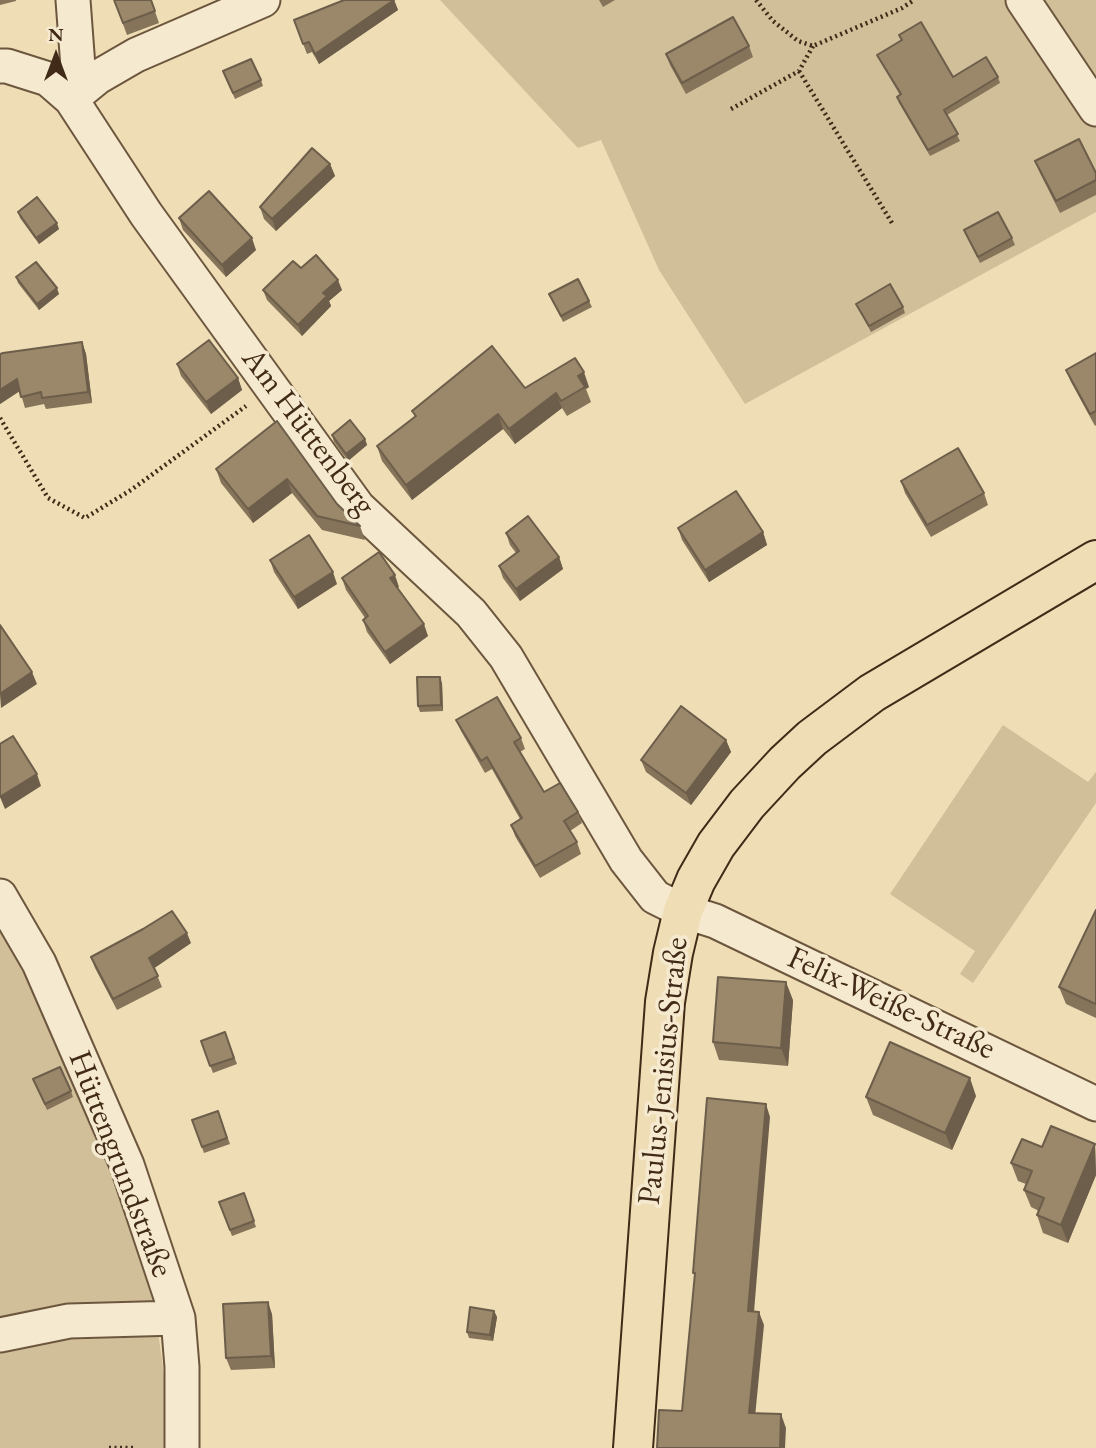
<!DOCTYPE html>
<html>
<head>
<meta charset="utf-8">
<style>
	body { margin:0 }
	#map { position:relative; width:1096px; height:1448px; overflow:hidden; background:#efddb5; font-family:"EB Garamond",serif }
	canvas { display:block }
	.north { position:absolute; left:21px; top:21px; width:70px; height:70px; -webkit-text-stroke:5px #f5e9cf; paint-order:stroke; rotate:0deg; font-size:19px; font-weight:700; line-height:28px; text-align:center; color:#412a17 }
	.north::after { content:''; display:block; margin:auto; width:24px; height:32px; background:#412a17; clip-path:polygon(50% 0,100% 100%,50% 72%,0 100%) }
</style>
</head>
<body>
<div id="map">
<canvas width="1096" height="1448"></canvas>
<div class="north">N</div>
</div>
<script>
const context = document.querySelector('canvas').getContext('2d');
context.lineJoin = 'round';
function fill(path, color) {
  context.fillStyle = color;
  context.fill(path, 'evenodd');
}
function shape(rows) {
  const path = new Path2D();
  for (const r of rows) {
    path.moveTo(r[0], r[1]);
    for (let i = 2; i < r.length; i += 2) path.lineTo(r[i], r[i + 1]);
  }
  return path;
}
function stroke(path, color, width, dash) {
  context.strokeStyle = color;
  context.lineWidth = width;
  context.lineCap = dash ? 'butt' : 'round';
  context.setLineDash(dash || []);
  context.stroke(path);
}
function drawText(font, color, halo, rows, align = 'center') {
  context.font = font + ' "EB Garamond",serif';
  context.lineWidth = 7;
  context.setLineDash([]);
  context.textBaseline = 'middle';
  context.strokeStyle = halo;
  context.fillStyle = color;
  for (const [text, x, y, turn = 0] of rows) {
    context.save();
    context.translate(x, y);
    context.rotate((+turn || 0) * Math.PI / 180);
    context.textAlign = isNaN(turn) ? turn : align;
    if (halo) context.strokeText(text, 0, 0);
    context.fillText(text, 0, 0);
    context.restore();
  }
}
fill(shape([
	[440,0,1096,0,1096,212,745,404,659,270,601,140,578,148],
	[1003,725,1088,782,1096,772,1096,803,973,983,960,974,975,951,890,894],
	[0,925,15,951,121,1178,153,1296,166,1389,164,1448,0,1448]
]), '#d1bf9a');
const minor = shape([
	[1023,0,1096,109],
	[0,66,7,66,48,79,71,99,146,214,358,507,471,613,506,657,626,860,655,897,683,911,715,921,1096,1104],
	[71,99,98,77,136,55,263,0],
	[71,99,78,67,73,0],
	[0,896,39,963,127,1165,178,1318,182,1367,182,1448],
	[0,1335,69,1321,178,1318]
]);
const major = shape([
	[633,1448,665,1002,673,953,683,911,696,880,716,845,747,804,785,763,812,738,872,693,1096,560]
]);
stroke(minor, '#6c573e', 37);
stroke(major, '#412a17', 42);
stroke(shape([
	[756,0,773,21,798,41,813,46,902,8,914,0],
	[799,71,892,223],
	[731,109,799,71,813,46],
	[0,418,48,498,85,518,131,490,246,406],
	[109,1448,133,1448]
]), '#412a17', 4.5, [2, 3.5]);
stroke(minor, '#f5e9cf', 33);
stroke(major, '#efddb5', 38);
fill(shape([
	[0,0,16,0,16,1,0,5],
	[114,0,151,0,159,23,127,35],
	[341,0,394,0,398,10,319,64,312,52,307,54,294,20,342,2],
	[599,0,615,0,603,7],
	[899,35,953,77,998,77,1000,83,947,115,960,141,930,156,899,103,897,97,900,95,880,61,877,55,901,40],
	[749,46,753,57,686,94,670,65,666,54],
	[225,77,261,80,263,86,235,99],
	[1035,161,1096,173,1096,195,1060,213,1040,173],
	[330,164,335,176,276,231,264,219,260,207],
	[18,212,59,229,39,244,20,218],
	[179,218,256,250,226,277,183,230],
	[964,230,1012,238,1015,245,980,263],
	[301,268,342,290,329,301,331,306,302,336,267,300,263,290],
	[16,277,59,294,39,310,18,283],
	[549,294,589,301,592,307,563,322],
	[856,304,903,307,905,313,871,332],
	[82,342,86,354,92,403,46,409,44,404,25,408,20,391,0,404,0,354],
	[1096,353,1096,425,1095,426,1071,382,1066,370],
	[177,364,238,378,242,390,211,414,181,376],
	[589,387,586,389,591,402,567,416,562,408,515,444,503,429,412,500,382,461,377,446,415,417,412,411,525,388],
	[277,421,337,504,360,526,365,540,322,530,292,493,253,523,221,483,216,469],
	[332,435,365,439,367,445,348,461,334,442],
	[901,481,984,493,988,505,931,537,905,493],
	[678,528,763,532,767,545,709,582,682,540],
	[506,533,559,557,563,569,520,601,503,578,499,566,516,553,510,545],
	[270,560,337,584,298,609,274,572],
	[342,578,399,587,397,588,428,636,390,664,367,632,363,620,365,618,346,590],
	[442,683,443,711,420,712,418,706],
	[456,720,521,738,525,749,520,752,544,792,578,812,582,823,570,831,577,842,581,854,540,878,515,836,511,825,520,819,492,769,485,773,461,731],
	[726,740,731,752,691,805,646,772,641,760],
	[1096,910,1096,1018,1066,1004,1059,987],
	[191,943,154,968,162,987,117,1010,95,968,91,957],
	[793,1000,788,1066,719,1060,713,1042],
	[225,1032,237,1064,213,1073,201,1041],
	[33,1079,71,1091,73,1097,47,1110],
	[976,1096,952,1150,873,1115,866,1097],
	[218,1111,230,1144,204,1153,192,1120],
	[1095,1144,1096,1175,1068,1243,1043,1233,1037,1215,1039,1211,1031,1207,1024,1190,1026,1184,1018,1181,1011,1163,1042,1147],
	[244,1193,256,1227,232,1236,219,1202],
	[494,1311,497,1317,493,1341,469,1338,467,1332],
	[272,1314,275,1368,231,1370,226,1358]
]), '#85745a');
fill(shape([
	[394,0,398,10,319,64,315,54],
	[330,164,335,176,276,231,272,219],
	[57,223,59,229,39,244,36,238],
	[252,238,256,250,226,277,222,265],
	[338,280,342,290,329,301,331,306,302,336,298,325,323,293],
	[57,288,59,294,39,310,37,304],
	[82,342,86,354,92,403,88,392],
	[584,372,589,387,586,389,578,376],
	[238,378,242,390,211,414,206,402],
	[17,379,21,390,0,404,0,390],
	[556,393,562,408,515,444,509,429],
	[498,414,503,429,412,500,406,485],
	[365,439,367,445,348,461,346,454],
	[287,479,292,493,253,523,248,509],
	[763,532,767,545,709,582,705,570],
	[559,557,563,569,520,601,516,589],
	[333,572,337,584,298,609,294,597],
	[395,575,399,587,394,590,390,578],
	[424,624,428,636,390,664,385,652],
	[32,672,37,684,1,708,0,694],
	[440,677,442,683,443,711,441,705],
	[726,740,731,752,691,805,686,793],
	[37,774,41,786,5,809,0,797],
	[187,933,191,943,153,969,149,958],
	[786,982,793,1000,788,1066,781,1048],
	[970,1078,976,1096,952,1150,945,1133],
	[766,1104,770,1117,753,1324,748,1311],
	[1095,1144,1096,1175,1068,1243,1061,1225],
	[268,1302,272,1314,275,1368,271,1356],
	[494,1311,497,1317,493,1341,490,1335],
	[759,1312,764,1325,754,1427,749,1413],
	[781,1414,786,1428,785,1448,780,1448]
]), '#6c5e4a');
const building = shape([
	[114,0,151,0,155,11,123,23,114,0],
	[344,0,394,0,315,54,309,42,303,44,294,20,344,0],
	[733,17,749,46,682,83,666,54,733,17],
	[921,22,953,77,986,57,998,77,944,110,958,134,928,150,897,97,901,94,877,55,902,40,899,35,921,22],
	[251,59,261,80,233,93,223,71,251,59],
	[1079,139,1096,173,1096,180,1056,201,1035,161,1079,139],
	[312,148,330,164,272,219,260,207,312,148],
	[209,191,252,238,222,265,179,218,209,191],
	[37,197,57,223,36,238,18,212,37,197],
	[998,212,1012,238,978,257,964,230,998,212],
	[316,255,338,280,323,293,327,296,298,325,263,290,293,261,301,268,316,255],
	[36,262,57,288,37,304,16,277,36,262],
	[578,279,589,301,561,316,549,294,578,279],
	[890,284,903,307,869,326,856,304,890,284],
	[209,340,238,378,206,402,177,364,209,340],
	[82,342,88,392,42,398,41,392,21,397,17,379,0,390,0,354,3,353,82,342],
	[492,346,525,388,575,358,584,372,578,376,585,387,561,401,556,393,509,429,498,414,406,485,377,446,416,416,412,411,492,346],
	[1096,353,1096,411,1090,414,1066,370,1096,353],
	[350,420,365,439,346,454,332,435,350,420],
	[277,421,337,504,360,526,317,516,287,479,248,509,216,469,277,421],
	[958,448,984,493,927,525,901,481,958,448],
	[736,491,763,532,705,570,678,528,736,491],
	[528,516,559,557,516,589,499,566,519,551,506,533,528,516],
	[309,535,333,572,294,597,270,560,309,535],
	[379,552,395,575,390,578,424,624,385,652,363,620,368,616,342,578,379,552],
	[0,625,32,672,0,694,0,625],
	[417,677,440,677,441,705,418,706,417,677],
	[497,697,521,738,514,742,544,792,560,783,578,812,564,821,577,842,535,866,511,825,522,818,487,757,481,761,456,720,497,697],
	[681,706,726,740,686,793,641,760,681,706],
	[13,736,37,774,0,797,0,744,13,736],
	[1096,910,1096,1004,1059,987,1096,910],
	[172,911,187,933,149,958,158,976,113,999,91,957,143,929,172,911],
	[718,977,786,982,781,1048,713,1042,718,977],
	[225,1032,234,1058,210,1066,201,1041,225,1032],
	[890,1042,970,1078,945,1133,866,1097,890,1042],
	[60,1067,71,1091,45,1104,33,1079,60,1067],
	[707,1098,766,1104,748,1311,759,1312,749,1413,781,1414,780,1448,657,1448,659,1410,682,1411,695,1273,693,1273,707,1098],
	[218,1111,227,1138,202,1147,192,1120,218,1111],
	[1051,1126,1095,1144,1061,1225,1037,1215,1044,1198,1024,1190,1032,1171,1011,1163,1022,1139,1042,1147,1051,1126],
	[244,1193,254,1221,230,1230,219,1202,244,1193],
	[268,1302,271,1356,226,1358,223,1304,268,1302],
	[470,1307,494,1311,490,1335,467,1332,470,1307]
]);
fill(building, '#9b8769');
stroke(building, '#6c5e4a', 2);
drawText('32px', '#412a17', '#f5e9cf', [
	["Am Hüttenberg",308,432,53],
	["Felix-Weiße-Straße",891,1004,25],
	["Paulus-Jenisius-Straße",664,1071,-84],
	["Hüttengrundstraße",120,1164,69]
]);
</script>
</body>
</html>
